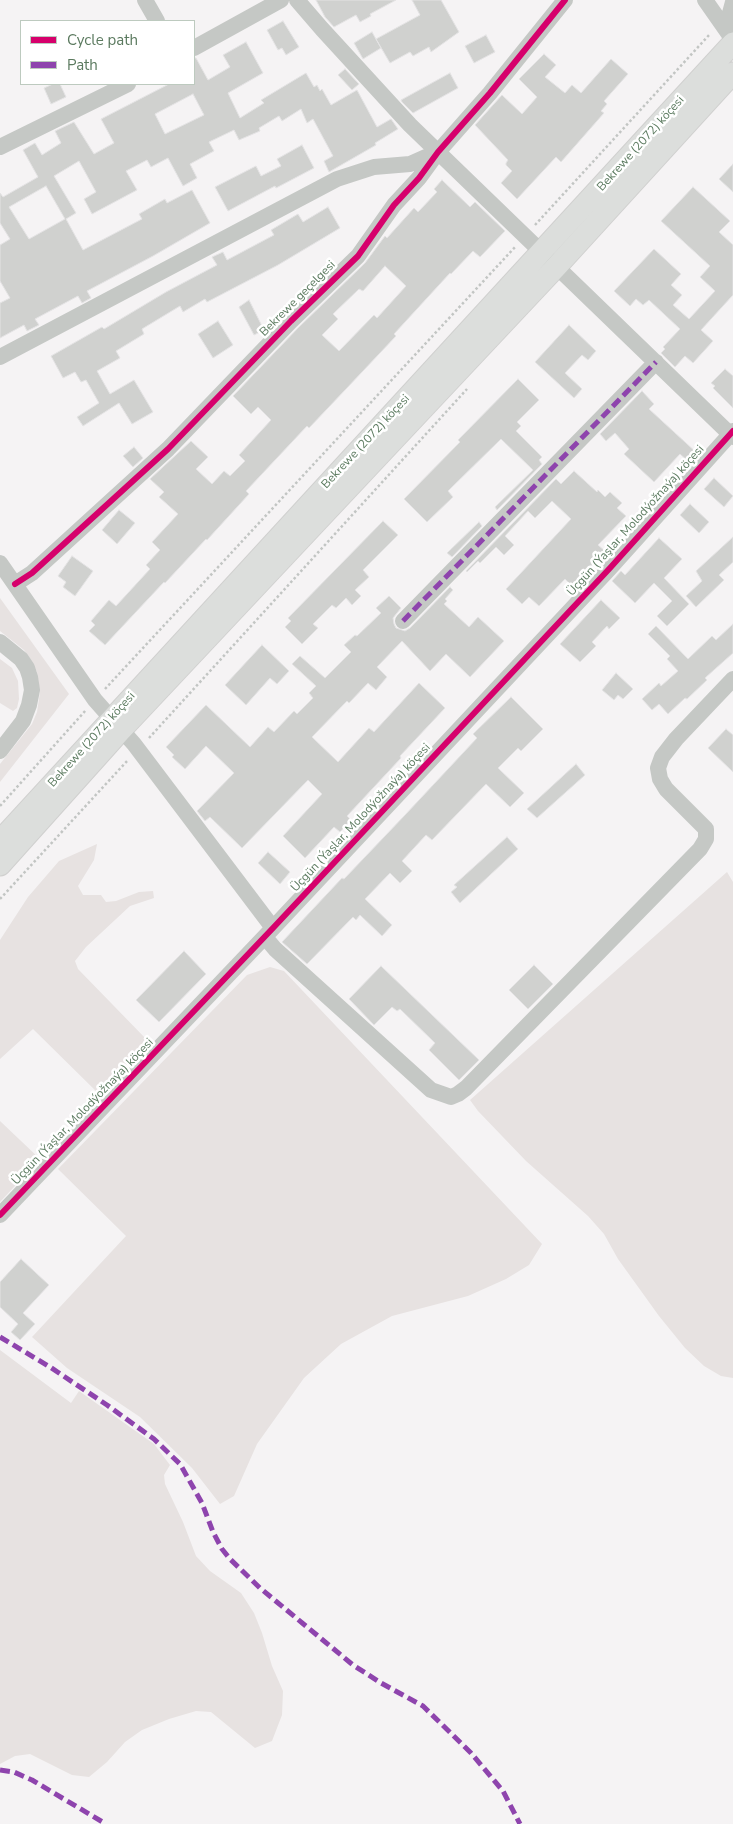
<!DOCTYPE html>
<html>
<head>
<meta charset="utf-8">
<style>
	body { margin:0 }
	#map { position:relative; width:733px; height:1824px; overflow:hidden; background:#f5f3f4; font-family:"Nunito Sans",sans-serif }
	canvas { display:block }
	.legend { position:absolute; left:20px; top:20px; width:175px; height:65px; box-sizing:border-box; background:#fff; border:1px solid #bdcabf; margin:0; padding:6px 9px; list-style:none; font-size:15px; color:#5b7a5f }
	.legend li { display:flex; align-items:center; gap:10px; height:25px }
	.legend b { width:25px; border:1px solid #bdcabf }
</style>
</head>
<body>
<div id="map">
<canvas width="733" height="1824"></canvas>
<ul class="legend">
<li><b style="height:6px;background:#d6006c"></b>Cycle path</li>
<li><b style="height:6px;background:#8e44ad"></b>Path</li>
</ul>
</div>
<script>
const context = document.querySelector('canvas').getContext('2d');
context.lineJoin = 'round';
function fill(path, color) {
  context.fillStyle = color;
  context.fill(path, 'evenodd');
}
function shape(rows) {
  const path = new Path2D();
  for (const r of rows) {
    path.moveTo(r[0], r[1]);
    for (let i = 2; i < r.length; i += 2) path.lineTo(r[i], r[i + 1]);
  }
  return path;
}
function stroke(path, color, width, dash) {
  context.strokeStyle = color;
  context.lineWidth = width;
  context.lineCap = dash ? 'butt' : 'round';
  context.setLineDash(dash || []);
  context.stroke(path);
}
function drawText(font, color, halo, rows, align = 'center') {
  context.font = font + ' "Nunito Sans",sans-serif';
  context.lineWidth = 5;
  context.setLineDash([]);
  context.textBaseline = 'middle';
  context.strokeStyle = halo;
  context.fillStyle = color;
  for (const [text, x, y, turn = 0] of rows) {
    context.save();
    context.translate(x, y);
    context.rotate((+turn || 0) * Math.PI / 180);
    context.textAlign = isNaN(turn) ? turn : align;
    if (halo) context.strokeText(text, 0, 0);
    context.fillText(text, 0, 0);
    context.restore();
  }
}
fill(shape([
	[0,598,69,694,0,782,0,764,32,724,37,712,40,692,37,672,29,657,24,650,0,631],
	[0,659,12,668,18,681,19,699,17,708,13,711,0,703],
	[97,844,94,860,78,886,83,895,101,895,106,902,116,901,139,892,153,891,154,898,130,906,86,947,75,961,78,969,148,1041,101,1096,33,1029,0,1059,0,940,28,897,59,861],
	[727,872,733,882,733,1378,721,1376,704,1366,685,1348,659,1316,618,1259,604,1234,588,1216,526,1161,478,1111,470,1100],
	[270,967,284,971,542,1244,529,1265,506,1279,468,1296,392,1316,341,1344,304,1378,257,1444,234,1496,220,1504,192,1468,140,1417,67,1368,32,1337,126,1236,58,1169,247,975],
	[0,1121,40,1159,0,1202],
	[0,1350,71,1403,79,1391,154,1444,170,1465,164,1475,165,1484,183,1522,196,1556,210,1571,241,1593,254,1613,262,1633,272,1666,283,1691,282,1715,272,1741,255,1748,211,1712,196,1711,169,1719,142,1730,125,1742,107,1762,89,1777,72,1775,30,1754,15,1756,0,1764]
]), '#e7e2e1');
const building = shape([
	[316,0,396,0,370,14,371,16,360,22,356,15,334,27,325,17,316,0],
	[412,0,441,0,459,32,431,52,429,47,413,56,410,52,390,63,376,39,420,15,412,0],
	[283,21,299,47,286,55,282,48,278,50,267,30,283,21],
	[372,32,381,48,363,59,354,43,372,32],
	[486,35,495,52,474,63,465,46,486,35],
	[246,42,263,73,228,93,240,118,264,103,261,100,306,73,314,87,317,85,320,91,322,89,331,105,357,90,377,127,391,119,398,129,375,143,376,145,329,172,324,161,333,156,313,119,307,123,301,109,282,121,279,116,259,128,260,131,239,140,234,130,209,142,214,151,190,164,197,178,183,186,168,158,151,167,147,160,126,171,137,190,92,214,84,199,96,192,79,161,54,176,76,213,66,219,83,250,142,219,139,214,165,199,167,203,192,190,210,223,153,256,87,291,91,298,82,303,78,296,35,319,39,325,27,331,24,325,0,338,0,303,10,298,0,281,0,245,10,239,0,223,0,193,3,197,38,177,23,150,35,143,42,155,61,143,55,131,74,122,94,154,114,143,101,119,169,84,194,84,194,58,196,58,208,80,230,67,223,55,246,42],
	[193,94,204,115,165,134,155,114,193,94],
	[46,186,65,219,29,239,9,207,46,186],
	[544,54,556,65,545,77,565,93,572,85,581,93,611,59,628,74,604,101,607,104,601,111,604,113,561,162,556,157,517,199,501,183,512,171,506,165,506,163,508,160,475,125,502,95,522,114,537,97,519,79,544,54],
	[345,69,359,84,352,90,338,75,345,69],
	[450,73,458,88,413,113,402,102,401,100,450,73],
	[53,84,60,84,66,97,51,104,44,88,53,84],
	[302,145,314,168,276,188,275,186,228,211,215,187,256,166,261,176,281,166,277,159,302,145],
	[733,164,733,192,719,179,733,164],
	[442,180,470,207,475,202,505,231,480,257,473,251,451,274,450,273,394,334,396,336,346,389,309,428,307,426,246,491,249,494,207,540,206,539,165,583,164,582,105,645,89,631,95,625,91,621,109,600,116,606,150,569,146,565,160,550,152,542,178,514,159,497,164,492,150,479,191,441,208,457,196,469,212,484,224,471,230,476,245,461,239,455,271,420,258,407,251,414,233,396,298,328,365,263,385,236,387,238,414,208,418,212,437,192,434,189,442,180],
	[385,266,406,286,377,318,374,315,339,351,322,335,338,319,333,314,359,289,363,291,385,266],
	[693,187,730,221,719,232,733,245,733,295,701,330,713,341,693,363,685,356,675,367,661,353,665,349,663,347,680,329,649,300,643,305,636,299,630,306,614,291,654,249,681,274,671,285,682,295,673,305,689,319,715,291,700,277,710,266,661,221,693,187],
	[328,207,340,228,278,265,207,302,205,299,183,312,180,306,142,329,144,334,116,351,120,358,97,371,110,394,134,380,153,412,132,424,119,403,83,426,77,417,99,403,86,380,81,382,75,372,63,378,51,356,102,327,104,329,166,292,217,265,212,257,223,252,227,260,274,235,271,230,298,214,303,222,328,207],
	[249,300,264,330,254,335,239,307,249,300],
	[218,321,233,345,213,358,198,334,218,321],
	[569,325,596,351,588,360,582,355,565,373,582,389,574,398,535,362,569,325],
	[725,369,733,376,733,408,713,388,715,386,711,383,725,369],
	[518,379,539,400,517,422,521,426,516,431,542,457,539,460,542,464,497,510,495,507,533,470,501,439,448,491,453,497,427,522,404,499,460,442,458,440,518,379],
	[642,391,654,404,649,409,698,454,690,463,680,454,654,482,624,454,629,449,615,433,606,441,600,434,642,391],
	[134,447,143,458,133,467,123,456,134,447],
	[574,471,597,492,598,490,605,497,610,492,622,503,617,508,626,516,598,545,605,551,572,586,565,579,539,606,529,597,522,604,506,589,571,519,552,501,535,518,528,511,505,536,514,545,504,555,496,547,480,563,478,561,467,572,466,571,556,479,561,484,574,471],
	[714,478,733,496,724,507,704,489,714,478],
	[690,504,709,522,699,533,680,515,690,504],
	[119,510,135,523,117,544,102,530,119,510],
	[383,521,398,535,363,570,369,577,355,590,361,596,352,605,346,598,336,608,332,605,313,624,318,628,302,644,285,627,291,621,288,618,383,521],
	[479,522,482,526,452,557,447,553,479,522],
	[733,537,733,562,719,575,724,580,696,607,686,596,702,581,696,571,733,537],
	[659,538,682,559,664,578,689,604,667,626,657,616,672,601,654,583,635,603,612,581,621,571,625,575,659,538],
	[72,556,93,571,75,596,63,587,66,582,58,576,72,556],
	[450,587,453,590,445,599,447,601,444,604,469,627,478,617,504,641,470,677,446,654,430,671,402,641,377,667,387,677,376,690,368,683,349,703,347,701,312,737,338,762,369,728,374,732,419,683,445,708,400,756,401,758,347,816,351,820,340,832,334,827,305,858,283,836,322,794,308,780,242,848,210,817,205,821,197,811,234,773,206,746,185,769,172,757,174,755,166,747,206,705,250,747,268,727,274,732,294,711,297,714,313,698,309,693,316,686,292,664,300,656,325,678,351,652,344,645,355,635,357,636,381,613,376,608,389,596,401,608,393,618,394,624,396,628,405,631,410,628,450,587],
	[601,600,620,618,609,629,607,626,592,642,596,646,580,662,560,644,601,600],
	[733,624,733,653,705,678,707,680,687,699,685,698,668,714,659,704,652,710,642,699,659,683,661,686,678,671,667,659,670,656,648,634,656,626,688,659,712,636,716,640,733,624],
	[262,645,289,671,277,684,270,678,246,705,225,685,262,645],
	[616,673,633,689,623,699,618,695,614,700,602,690,616,673],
	[511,697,543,729,521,751,518,748,498,768,524,793,510,807,486,784,432,840,426,835,402,861,412,871,400,883,390,873,365,899,392,925,382,936,360,915,356,920,353,917,307,964,282,942,342,878,344,879,405,815,477,738,473,734,511,697],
	[726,729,733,735,733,772,708,748,726,729],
	[576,764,585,775,537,818,527,809,576,764],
	[507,837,518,849,460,903,451,892,457,887,454,885,507,837],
	[268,852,290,872,280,884,258,863,268,852],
	[184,951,206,974,159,1022,136,1000,184,951],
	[534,965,553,984,528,1009,509,990,534,965],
	[381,966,479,1060,459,1080,429,1050,435,1043,400,1009,397,1011,392,1007,374,1025,349,999,381,966],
	[21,1259,49,1285,23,1313,35,1324,20,1340,11,1332,18,1324,0,1307,0,1282,21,1259]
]);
fill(building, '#d0d1cf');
stroke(building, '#e4e3e4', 1);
const major = shape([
	[0,841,733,43],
	[0,865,121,730,557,266,733,73]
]);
stroke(major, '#d0d0cf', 23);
stroke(shape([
	[535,225,710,34],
	[105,689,516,246],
	[149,738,467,389],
	[0,806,86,710],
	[0,899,128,760]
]), '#c2c5c3', 2.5, [2.5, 2.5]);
stroke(shape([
	[145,0,157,21],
	[297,0,322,29,410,125,733,437],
	[705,0,733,40],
	[733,37,730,13,733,2],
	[194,48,281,0],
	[0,147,128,84],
	[0,357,337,179,374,167,410,164,437,152],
	[0,563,95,700,134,744,273,928],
	[15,584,32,573,168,449,291,321,358,256,394,205,419,178,438,152,490,93,565,0],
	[403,621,656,362],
	[0,642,21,659,27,668,30,677,32,690,29,705,23,721,0,751],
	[265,937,275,949,431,1090,451,1097,458,1094,466,1088,700,849,706,839,706,829,666,789,660,779,658,768,662,757,676,739,733,679],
	[0,1215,273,928,610,568,733,431]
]), '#c5c8c5', 16);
stroke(major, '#dcdedc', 21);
stroke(shape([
	[403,621,656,362],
	[0,1337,50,1367,107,1405,154,1439,180,1464,202,1503,213,1532,222,1549,230,1559,260,1588,353,1665,381,1683,423,1706,471,1753,503,1791,520,1824],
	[0,1770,14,1772,32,1780,106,1824]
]), '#8e44ad', 5, [10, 5]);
stroke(shape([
	[15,584,32,573,168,449,291,321,358,256,394,205,419,178,438,152,490,93,565,0],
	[0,1215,273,928,610,568,733,431]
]), '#d6006c', 6);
drawText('12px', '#5b7a5f', '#fff', [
	["Bekrewe (2072) köçesi",641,144,-48],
	["Bekrewe geçelgesi",298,299,-45],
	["Bekrewe (2072) köçesi",366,442,-47],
	["Üçgün (Ýaşlar, Molodýožnaýa) köçesi",636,521,-48],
	["Bekrewe (2072) köçesi",92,740,-48],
	["Üçgün (Ýaşlar, Molodýožnaýa) köçesi",361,818,-47],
	["Üçgün (Ýaşlar, Molodýožnaýa) köçesi",83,1112,-46]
]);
</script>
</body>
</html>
